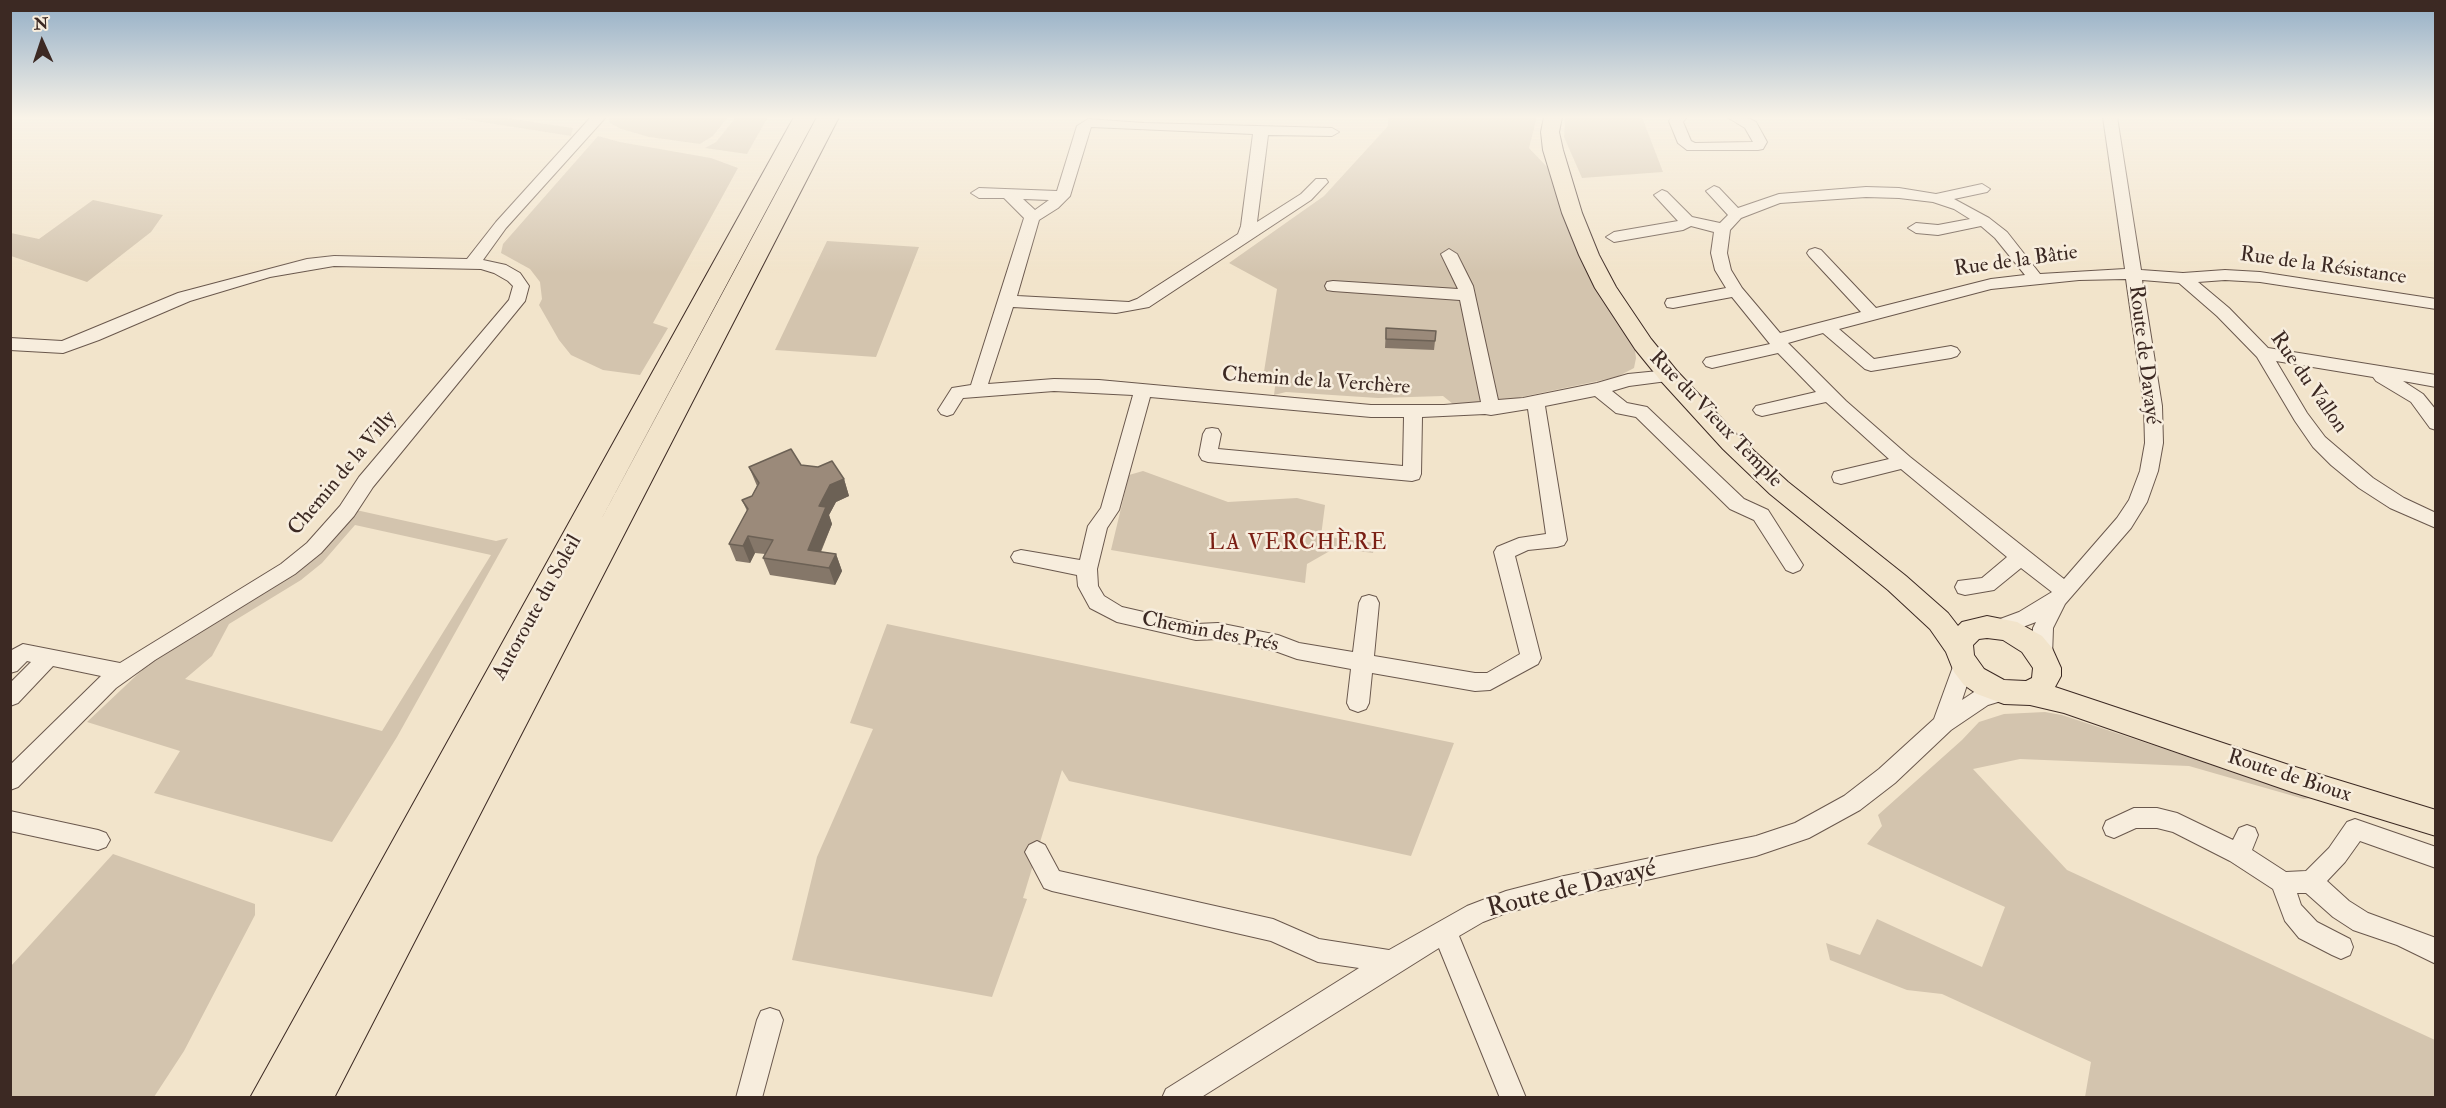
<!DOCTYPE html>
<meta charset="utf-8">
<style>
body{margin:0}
#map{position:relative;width:2446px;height:1108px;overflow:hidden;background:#f2e4cb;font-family:"IM FELL Double Pica",serif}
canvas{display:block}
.frame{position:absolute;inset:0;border:12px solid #3c2923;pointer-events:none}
.north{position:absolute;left:12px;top:12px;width:60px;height:60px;-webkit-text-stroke:4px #f7eddd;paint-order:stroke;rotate:357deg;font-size:16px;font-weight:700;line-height:24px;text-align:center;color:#3c2923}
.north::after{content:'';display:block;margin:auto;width:21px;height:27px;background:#3c2923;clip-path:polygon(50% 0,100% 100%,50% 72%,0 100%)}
</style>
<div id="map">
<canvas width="2446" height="1108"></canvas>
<div class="frame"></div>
<div class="north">N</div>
</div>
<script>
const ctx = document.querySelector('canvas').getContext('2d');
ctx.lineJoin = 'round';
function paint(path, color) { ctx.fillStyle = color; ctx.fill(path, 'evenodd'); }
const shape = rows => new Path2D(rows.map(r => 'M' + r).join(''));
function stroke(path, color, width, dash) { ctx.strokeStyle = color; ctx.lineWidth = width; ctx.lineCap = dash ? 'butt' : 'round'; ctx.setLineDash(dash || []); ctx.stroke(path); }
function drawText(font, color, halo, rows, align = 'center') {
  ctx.font = font + ' "IM FELL Double Pica",serif'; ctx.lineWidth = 5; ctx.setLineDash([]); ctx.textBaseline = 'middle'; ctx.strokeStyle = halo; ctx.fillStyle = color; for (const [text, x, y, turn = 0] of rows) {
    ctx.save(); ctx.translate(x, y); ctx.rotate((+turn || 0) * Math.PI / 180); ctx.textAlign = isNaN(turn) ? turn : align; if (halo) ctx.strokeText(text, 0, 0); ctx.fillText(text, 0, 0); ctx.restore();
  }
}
paint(shape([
 [450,117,500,117,573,128,571,136],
 [608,117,728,117,713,136,700,144,649,137,621,129,610,123],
 [736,117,768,117,747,154,705,148,716,142],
 [1388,117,1537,117,1529,148,1549,169,1634,344,1636,358,1634,368,1617,377,1512,399,1478,402,1453,404,1443,396,1378,398,1286,392,1274,395,1276,379,1263,378,1277,289,1229,263,1324,196,1388,126],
 [1565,117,1642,117,1663,172,1582,178,1564,137],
 [598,136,620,142,711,158,738,168,653,323,668,328,640,375,603,370,571,355,559,340,539,305,542,299,540,282,530,269,501,253,503,244],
 [93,200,163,215,151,232,87,282,11,256,11,233,39,239],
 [827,241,919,247,876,357,775,350],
 [1143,471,1228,502,1297,498,1325,505,1321,536,1375,543,1373,553,1335,548,1307,564,1305,583,1111,550,1129,475],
 [356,510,496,541,508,538,397,737,332,842,154,793,180,751,87,722,158,655],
 [355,525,491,555,382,731,185,679,212,656,229,624,301,580,322,563],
 [887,624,981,644,1454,743,1411,856,1069,781,1062,770,1023,898,1027,899,992,997,792,960,817,857,873,729,850,723],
 [2045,712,2062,715,2312,798,2304,799,2189,766,2020,759,1973,769,2067,870,2435,1040,2435,1097,2085,1097,2091,1062,1942,994,1907,990,1830,960,1826,943,1860,955,1877,919,1982,967,2005,907,1867,844,1882,826,1878,815,1962,740,1979,722,2004,714],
 [113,854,255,904,255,915,184,1051,154,1097,11,1097,11,966]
]), '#d3c4ae');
const minor = shape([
 [591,117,606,117,506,228,483,260,506,265,520,273,529,286,525,301,373,487,354,516,321,553,295,574,155,660,116,688,18,787,10,790,10,765,101,676,53,666,18,703,10,706,10,683,31,662,27,661,17,671,10,673,10,651,23,644,120,663,281,564,307,543,340,506,359,477,509,300,513,286,508,281,494,273,481,269,334,266,270,277,190,301,99,340,63,353,10,350,10,338,62,341,178,293,307,259,334,256,467,259,496,222,591,117],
 [1672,117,1687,117,1683,122,1691,141,1695,143,1753,142,1745,128,1727,117,1746,117,1756,122,1767,142,1763,149,1758,150,1687,150,1678,143,1669,121,1672,117],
 [2103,117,2117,117,2141,270,2183,273,2225,270,2260,272,2436,299,2436,309,2260,282,2225,280,2198,282,2229,308,2268,348,2436,375,2436,387,2403,381,2423,394,2436,410,2436,430,2430,428,2411,402,2376,381,2373,377,2276,361,2307,413,2325,437,2373,478,2404,498,2436,513,2436,528,2390,508,2359,488,2331,465,2313,447,2295,421,2257,357,2217,316,2179,283,2142,280,2162,406,2163,443,2158,471,2147,502,2131,528,2065,604,2053,628,2052,656,2049,662,2042,664,2035,662,2032,656,2033,628,2036,622,1999,636,1992,634,1989,628,1992,622,2019,612,2052,592,2021,568,1994,590,1965,595,1958,593,1955,587,1958,581,1982,578,2007,557,1901,469,1841,484,1834,482,1832,477,1834,472,1889,459,1826,402,1762,416,1756,414,1753,410,1756,406,1816,392,1778,353,1712,368,1706,366,1703,362,1706,358,1770,344,1732,297,1673,308,1667,307,1665,303,1667,299,1673,298,1726,288,1715,270,1711,253,1714,232,1691,226,1683,230,1614,242,1606,237,1614,232,1678,221,1654,195,1662,190,1667,192,1692,217,1720,223,1728,215,1706,191,1714,186,1719,188,1738,208,1779,194,1866,187,1899,188,1936,194,1982,184,1990,189,1987,192,1954,199,1989,218,2007,232,2040,274,2125,269,2103,117],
 [1866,197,1899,198,1933,202,1954,209,1970,219,1938,225,1916,223,1908,228,1916,233,1938,235,1981,226,1995,238,2025,275,1991,279,1876,308,1821,250,1815,248,1809,250,1807,253,1809,256,1861,312,1780,333,1742,288,1731,270,1727,253,1730,230,1741,218,1780,203,1866,197],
 [2126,279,2144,406,2145,443,2140,471,2129,500,2117,518,2064,579,1910,457,1846,401,1788,343,1823,333,1865,369,1871,371,1951,358,1957,356,1960,352,1957,348,1951,346,1874,359,1839,329,1991,289,2079,280,2126,279],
 [1088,119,1144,123,1332,128,1339,132,1332,136,1268,135,1257,222,1301,194,1316,179,1326,179,1328,182,1311,200,1149,307,1116,313,1013,307,988,384,1054,379,1099,380,1371,405,1444,405,1481,402,1460,300,1333,291,1327,290,1325,286,1327,282,1333,281,1458,289,1441,254,1449,249,1457,254,1473,286,1498,400,1523,398,1597,383,1628,374,1669,370,1675,372,1678,376,1675,380,1629,386,1612,391,1627,403,1647,407,1744,499,1768,510,1803,565,1800,570,1793,573,1786,570,1754,520,1730,509,1636,417,1616,413,1595,396,1545,406,1567,540,1564,545,1557,547,1528,550,1515,556,1541,658,1538,664,1490,690,1475,691,1372,673,1369,703,1366,709,1358,712,1350,709,1347,703,1351,669,1297,659,1275,651,1218,639,1196,640,1117,622,1090,608,1078,586,1077,575,1014,562,1011,557,1014,552,1021,550,1080,560,1088,526,1101,508,1133,395,1054,391,963,398,953,414,947,416,941,414,938,410,952,388,971,385,1024,218,1004,198,979,198,971,193,979,188,1057,191,1077,126,1088,119],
 [1091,127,1253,134,1241,226,1238,234,1137,299,1129,302,1017,296,1039,220,1058,208,1070,196,1091,127],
 [1023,199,1049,200,1035,210,1023,199],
 [1150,397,1371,417,1404,417,1403,466,1218,449,1221,434,1218,429,1212,428,1206,429,1203,434,1199,455,1202,460,1208,462,1412,481,1419,479,1421,474,1422,417,1485,414,1491,415,1528,409,1546,534,1519,538,1497,547,1494,552,1520,654,1487,673,1475,673,1374,656,1379,603,1376,597,1369,595,1362,597,1359,603,1353,652,1299,643,1278,635,1218,623,1196,624,1122,607,1104,596,1098,586,1097,569,1107,528,1119,510,1150,397],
 [1964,655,1971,658,1974,664,1962,700,1974,692,2004,683,2011,686,2015,692,2011,698,1988,705,1951,730,1895,783,1860,810,1809,838,1756,856,1564,898,1506,913,1483,922,1459,936,1526,1098,1500,1098,1439,948,1200,1098,1162,1098,1166,1089,1359,968,1318,962,1271,941,1052,891,1044,888,1025,852,1029,845,1037,841,1045,845,1059,871,1273,919,1319,939,1389,950,1467,906,1506,891,1564,876,1756,836,1795,823,1844,796,1879,769,1934,719,1954,664,1957,658,1964,655],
 [2134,808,2157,808,2177,813,2233,840,2239,828,2247,825,2255,828,2258,835,2252,850,2286,872,2306,871,2329,848,2347,822,2355,819,2436,847,2436,868,2360,841,2345,862,2327,881,2349,901,2368,913,2436,938,2436,964,2397,945,2353,930,2333,917,2306,893,2297,893,2301,905,2317,922,2350,939,2353,947,2350,955,2341,959,2332,955,2299,938,2285,921,2273,889,2230,861,2173,832,2157,828,2136,828,2114,838,2106,835,2103,828,2106,821,2134,808],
 [10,811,98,830,106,833,110,840,106,847,98,850,10,831,10,811],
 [770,1008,779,1011,783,1020,762,1098,736,1098,757,1020,761,1011,770,1008]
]);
const major = shape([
 [1544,117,1562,117,1559,132,1563,150,1582,213,1599,255,1616,287,1651,339,1677,371,1739,437,1788,482,1906,576,1948,613,1958,626,1962,622,1987,616,2017,622,2042,636,2052,648,2061,668,2061,676,2055,687,2292,766,2436,810,2436,836,2292,792,2064,713,2030,705,2004,704,1977,694,1964,685,1954,672,1946,652,1930,629,1888,590,1770,494,1723,449,1661,381,1635,349,1595,288,1579,255,1562,213,1543,150,1541,132,1544,117],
 [1987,638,2003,640,2022,652,2033,668,2032,678,2026,681,2004,680,1984,669,1974,655,1973,645,1979,639,1987,638]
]);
const highway = shape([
 [794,117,816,117,596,529,817,117,839,117,334,1098,250,1098,794,117]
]);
stroke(minor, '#6a584d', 2);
stroke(major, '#3c2923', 2);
stroke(highway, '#3c2923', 2);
paint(minor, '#f7eddd');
paint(major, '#f2e4cb');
paint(highway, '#f2e4cb');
paint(shape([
 [1386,328,1435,341,1434,350,1385,348],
 [801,465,844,479,849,496,836,502,829,515,832,524,821,552,836,554,842,571,835,585,770,575,763,558,765,554,755,553,750,563,736,561,729,544,747,511,742,500,752,496,757,486,749,467]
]), '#857769');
paint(shape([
 [844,479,849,496,836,502,829,515,832,524,814,567,808,550,819,506,830,485],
 [748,536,755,553,750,563,743,546],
 [836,554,842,571,835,585,829,568]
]), '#6c6155');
const building = shape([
 [1386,328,1436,331,1435,341,1386,339,1386,328],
 [791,449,801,465,818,467,832,461,844,479,830,485,819,506,826,507,808,550,836,554,829,568,763,558,773,540,748,536,743,546,729,544,748,509,742,500,752,496,759,483,749,467,791,449]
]);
paint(building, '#9b8a7a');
stroke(building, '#6c6155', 1.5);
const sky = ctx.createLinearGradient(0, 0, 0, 273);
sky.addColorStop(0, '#93aec6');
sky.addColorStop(0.43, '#f9f3e8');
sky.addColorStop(1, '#f9f3e800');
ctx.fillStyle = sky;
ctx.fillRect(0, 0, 2446, 273);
drawText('21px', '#3c2923', '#f7eddd', [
 ["Rue de la Bâtie",2016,262,-8],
 ["Rue de la Résistance",2323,267,8],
 ["Route de Davayé",2143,355,83],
 ["Chemin de la Verchère",1316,382,4],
 ["Rue du Vallon",2308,383,55],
 ["Rue du Vieux Temple",1715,420,46],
 ["Chemin de la Villy",343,474,-50],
 ["Autoroute du Soleil",538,608,-61],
 ["Chemin des Prés",1210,633,11],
 ["Route de Bioux",2289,777,18]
]);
ctx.letterSpacing = '1.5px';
drawText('22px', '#7a1f14', '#f7eddd', [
 ["LA VERCHÈRE",1298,544]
]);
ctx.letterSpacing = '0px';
drawText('26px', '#3c2923', '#f7eddd', [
 ["Route de Davayé",1572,890,-14]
]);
</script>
